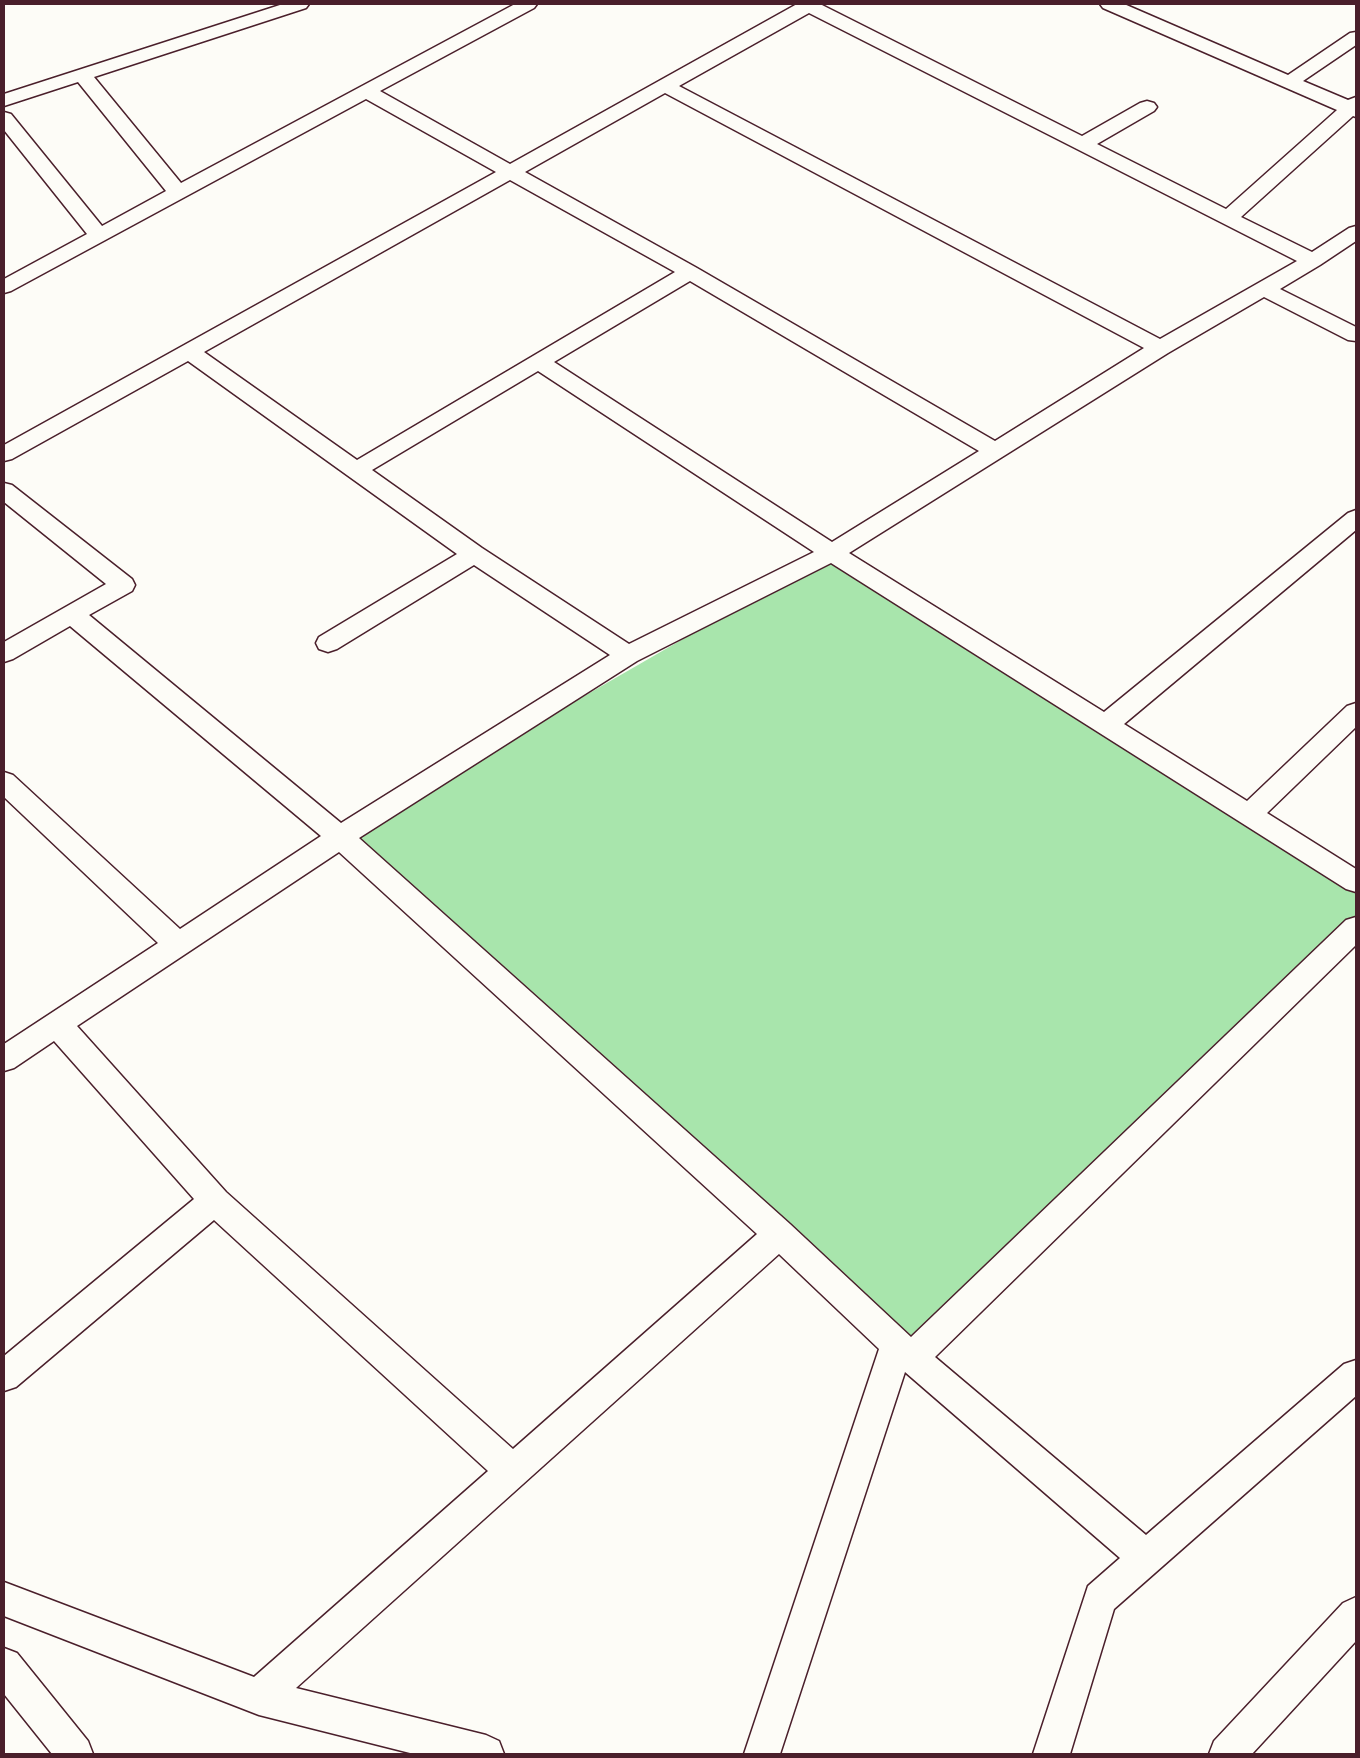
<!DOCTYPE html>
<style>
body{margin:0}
#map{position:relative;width:1360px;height:1758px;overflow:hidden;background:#fdfcf7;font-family:"Indie Flower",sans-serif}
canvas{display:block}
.frame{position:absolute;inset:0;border:5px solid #4a1f2b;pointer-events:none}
</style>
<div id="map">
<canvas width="1360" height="1758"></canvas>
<div class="frame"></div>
</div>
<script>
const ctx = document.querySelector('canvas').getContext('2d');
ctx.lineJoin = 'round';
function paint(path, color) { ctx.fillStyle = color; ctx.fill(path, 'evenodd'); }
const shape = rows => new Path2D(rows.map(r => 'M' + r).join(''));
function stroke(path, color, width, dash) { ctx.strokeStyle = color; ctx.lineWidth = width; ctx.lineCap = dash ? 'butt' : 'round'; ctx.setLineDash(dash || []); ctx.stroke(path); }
paint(shape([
 [832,553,1356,883,1356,928,912,1358,340,837]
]), '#a8e5ac');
const minor = shape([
 [283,4,309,4,306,8,94,77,181,183,515,4,537,4,534,8,380,91,510,164,797,4,820,4,1082,136,1140,103,1147,101,1154,103,1157,107,1154,111,1097,144,1226,209,1337,110,1103,8,1100,4,1124,4,1288,75,1350,33,1356,32,1356,45,1303,81,1348,100,1356,97,1356,117,1353,116,1241,217,1312,252,1349,228,1356,226,1356,241,1320,265,1280,289,1356,327,1356,341,1348,340,1264,297,1168,353,849,553,1104,712,1348,513,1356,510,1356,530,1124,724,1247,801,1347,706,1356,703,1356,727,1267,813,1356,869,1356,892,1346,889,831,563,637,661,359,838,790,1224,911,1337,1346,920,1356,917,1356,945,935,1357,1146,1535,1344,1364,1356,1360,1356,1396,1114,1609,1070,1754,1033,1754,1088,1586,1120,1558,905,1372,780,1754,744,1754,879,1349,779,1254,296,1688,486,1735,499,1741,504,1754,414,1754,259,1715,4,1616,4,1582,254,1677,488,1471,214,1220,16,1387,4,1391,4,1356,194,1199,54,1041,14,1068,4,1071,4,1044,158,943,4,797,4,772,13,775,180,929,321,836,70,626,13,659,4,662,4,642,106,584,4,502,4,483,12,485,132,579,135,585,132,591,89,615,341,823,610,655,474,565,337,649,328,652,319,649,316,643,319,637,457,554,188,361,12,459,4,461,4,445,496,172,366,99,11,291,4,293,4,279,87,234,4,130,4,112,11,114,102,226,166,191,78,82,4,106,4,94,283,4],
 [809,13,1075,148,1297,261,1160,339,679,86,809,13],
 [665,93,1144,348,995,441,697,268,525,172,665,93],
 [510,180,675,272,357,460,204,352,510,180],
 [690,281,979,451,832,542,554,362,690,281],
 [538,371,814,552,629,644,482,548,372,470,538,371],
 [339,852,757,1234,513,1449,226,1192,77,1026,339,852],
 [1356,1597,1356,1641,1252,1754,1209,1754,1214,1741,1343,1603,1356,1597],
 [4,1648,17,1653,88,1741,93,1754,52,1754,4,1694,4,1648]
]);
stroke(minor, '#4a1f2b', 3);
paint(minor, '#fdfcf7');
</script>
